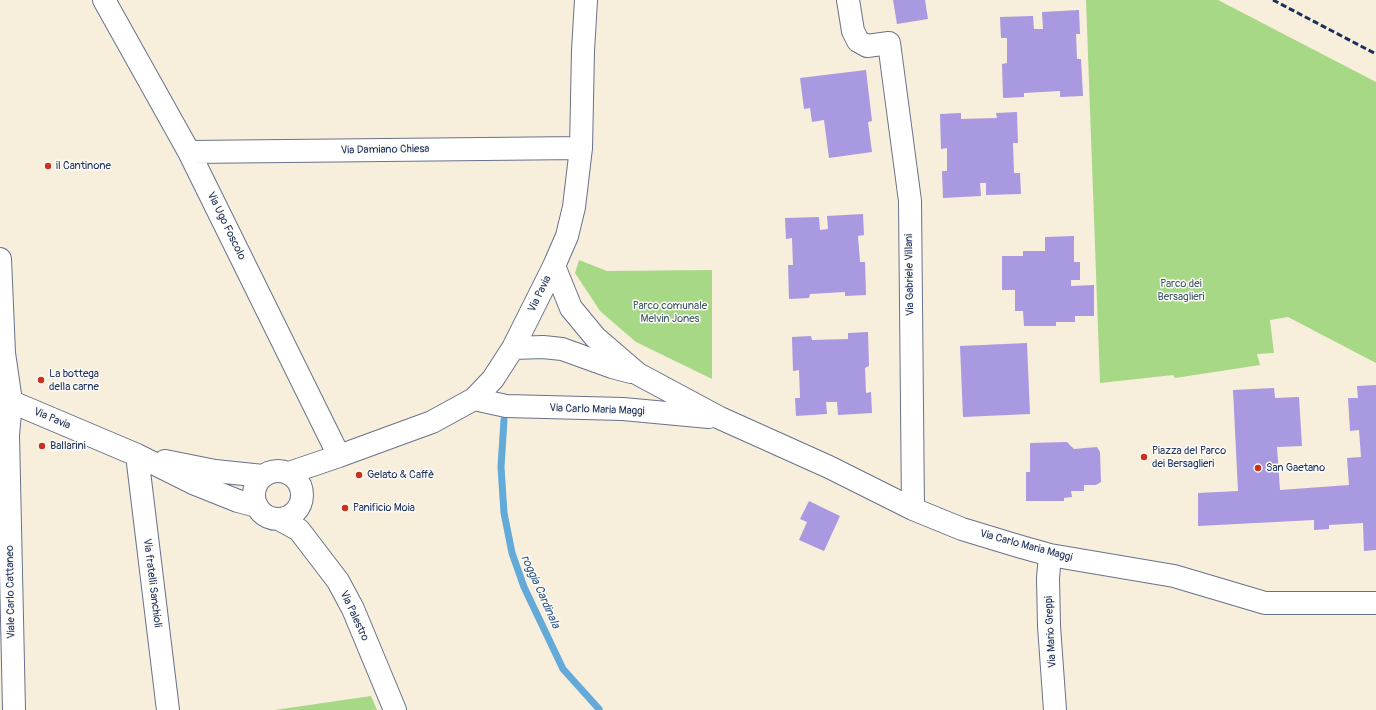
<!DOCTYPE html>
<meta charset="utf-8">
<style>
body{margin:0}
canvas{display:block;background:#f7eedc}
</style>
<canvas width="1376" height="710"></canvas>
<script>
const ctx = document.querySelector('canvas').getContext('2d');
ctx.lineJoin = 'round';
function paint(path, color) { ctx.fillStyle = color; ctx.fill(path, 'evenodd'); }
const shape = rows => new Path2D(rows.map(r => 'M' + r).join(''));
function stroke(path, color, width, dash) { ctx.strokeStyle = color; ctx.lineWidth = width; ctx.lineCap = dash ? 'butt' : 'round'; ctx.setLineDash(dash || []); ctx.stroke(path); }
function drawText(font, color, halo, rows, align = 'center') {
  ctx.font = font + ' Pangolin,sans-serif'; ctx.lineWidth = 3; ctx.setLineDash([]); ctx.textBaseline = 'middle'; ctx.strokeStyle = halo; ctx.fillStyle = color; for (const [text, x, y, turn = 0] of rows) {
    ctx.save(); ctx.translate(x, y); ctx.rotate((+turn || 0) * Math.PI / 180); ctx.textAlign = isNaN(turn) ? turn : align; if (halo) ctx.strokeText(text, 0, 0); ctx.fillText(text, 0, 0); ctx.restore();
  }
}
paint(shape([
 [1086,0,1218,0,1376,82,1376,363,1288,317,1270,320,1274,353,1257,354,1260,365,1175,378,1173,375,1100,383],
 [579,260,607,271,712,270,712,379,636,342,600,311,575,273],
 [371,696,377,710,275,710]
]), '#a7d886');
stroke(shape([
 [504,420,501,467,504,513,512,553,524,587,563,669,599,709]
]), '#63aad9', 7);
paint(shape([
 [893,0,925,0,928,19,897,24],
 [1079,10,1080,34,1076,34,1077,59,1081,59,1083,96,1060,97,1060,91,1024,93,1024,97,1003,98,1002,64,1007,63,1007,38,1001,38,1000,17,1033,16,1034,29,1043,29,1042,12],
 [866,70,872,121,868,122,872,152,829,158,824,120,812,122,810,108,804,109,800,78],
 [1017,112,1018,143,1013,143,1014,173,1020,173,1021,194,986,195,986,183,980,183,981,196,943,198,942,171,947,171,947,148,941,149,940,114,961,113,961,119,997,118,996,113],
 [863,214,864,235,858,236,860,262,865,262,866,295,845,296,845,292,810,294,809,298,789,299,788,265,793,265,792,238,786,239,785,218,819,217,820,230,828,229,827,216],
 [1074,236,1074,262,1080,262,1080,280,1071,280,1071,286,1094,285,1094,316,1075,316,1075,322,1056,322,1056,326,1024,326,1023,311,1015,311,1015,290,1002,290,1002,256,1023,256,1023,251,1045,251,1045,237],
 [868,332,869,366,865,368,866,393,871,392,872,413,838,415,837,402,826,402,827,414,796,416,795,398,800,398,799,370,793,371,792,337,811,336,812,340,848,339,848,333],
 [1027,343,1030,414,963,417,960,346],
 [1376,385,1376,550,1364,551,1363,523,1329,525,1329,529,1314,530,1314,520,1198,526,1198,493,1238,491,1233,390,1274,388,1275,398,1299,397,1302,446,1277,447,1280,490,1349,485,1347,458,1361,457,1359,430,1350,431,1348,398,1358,398,1357,386],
 [1067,442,1074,449,1097,447,1100,452,1101,482,1096,485,1084,485,1084,491,1071,491,1072,497,1064,498,1064,501,1026,501,1026,472,1030,472,1030,443],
 [809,501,840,516,824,551,799,540,807,522,800,519]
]), '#a899e0');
const minor = shape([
 [104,0,189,152,339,456],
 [848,0,853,31,858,41,867,46,889,43,910,201,913,509],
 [189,152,581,148],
 [0,259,4,353,11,401,8,435,14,710],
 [554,266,571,308,595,337,638,374,720,418,829,467,913,509,962,529,1018,546,1050,555,1174,576,1265,603,1376,603],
 [513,348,543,347,562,349,612,367,631,372],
 [0,397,137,455,193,483,238,501,257,506],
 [474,399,506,406,623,409,709,417],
 [137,455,168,710],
 [165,461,215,471,263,476],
 '254 495a24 24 0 1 1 48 0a24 24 0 1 1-48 0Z',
 [289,473,339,456,432,422,474,399,493,379,513,348,554,266,567,236,574,207,581,148,583,51,586,0],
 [279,519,299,530,338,581,353,609,395,710],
 [1050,555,1048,578,1049,626,1055,710]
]);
stroke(minor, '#68728a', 24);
stroke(minor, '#fff', 22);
stroke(shape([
 [1273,0,1376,54]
]), '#1b2f5e', 3, [6, 3]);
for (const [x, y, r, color] of [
 [48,166,4,"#c8321e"],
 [41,380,4,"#c8321e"],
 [42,446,4,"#c8321e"],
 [1144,457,4,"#c8321e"],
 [1258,468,4,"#c8321e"],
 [359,475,4,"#c8321e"],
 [345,508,4,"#c8321e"]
]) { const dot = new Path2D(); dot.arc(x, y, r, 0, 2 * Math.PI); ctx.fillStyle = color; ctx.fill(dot); stroke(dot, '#fdfcf7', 1.5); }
drawText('11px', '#1b2f5e', '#fdfcf7', [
 ["Via Damiano Chiesa",385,150,-1],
 ["Via Ugo Foscolo",226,226,64],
 ["Via Gabriele Villani",910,275,-91],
 ["Via Pavia",540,294,-64],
 ["Via Carlo Maria Maggi",597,410,2],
 ["Via Pavia",52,419,23],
 ["Via Carlo Maria Maggi",1026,546,15],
 ["Via fratelli Sanchioli",152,583,83],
 ["Viale Carlo Cattaneo",11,592,-91],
 ["Via Palestro",354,616,65],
 ["Via Mario Greppi",1051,632,-93]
]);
drawText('11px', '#1b2f5e', '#fdfcf7', [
 ["il Cantinone",56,166],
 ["La bottega",49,374],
 ["della carne",49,387],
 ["Ballarini",50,446],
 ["Piazza del Parco",1152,451],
 ["dei Bersaglieri",1152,464],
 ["San Gaetano",1266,468],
 ["Gelato & Caffè",367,475],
 ["Panificio Moia",353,508]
], 'left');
drawText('11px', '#3e5968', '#fdfcf7', [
 ["Parco dei",1181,284],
 ["Bersaglieri",1181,297],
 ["Parco comunale",670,306],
 ["Melvin Jones",670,319]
]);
drawText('italic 12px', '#345a89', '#fdfcf7', [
 ["roggia Cardinala",540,592,66]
]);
</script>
